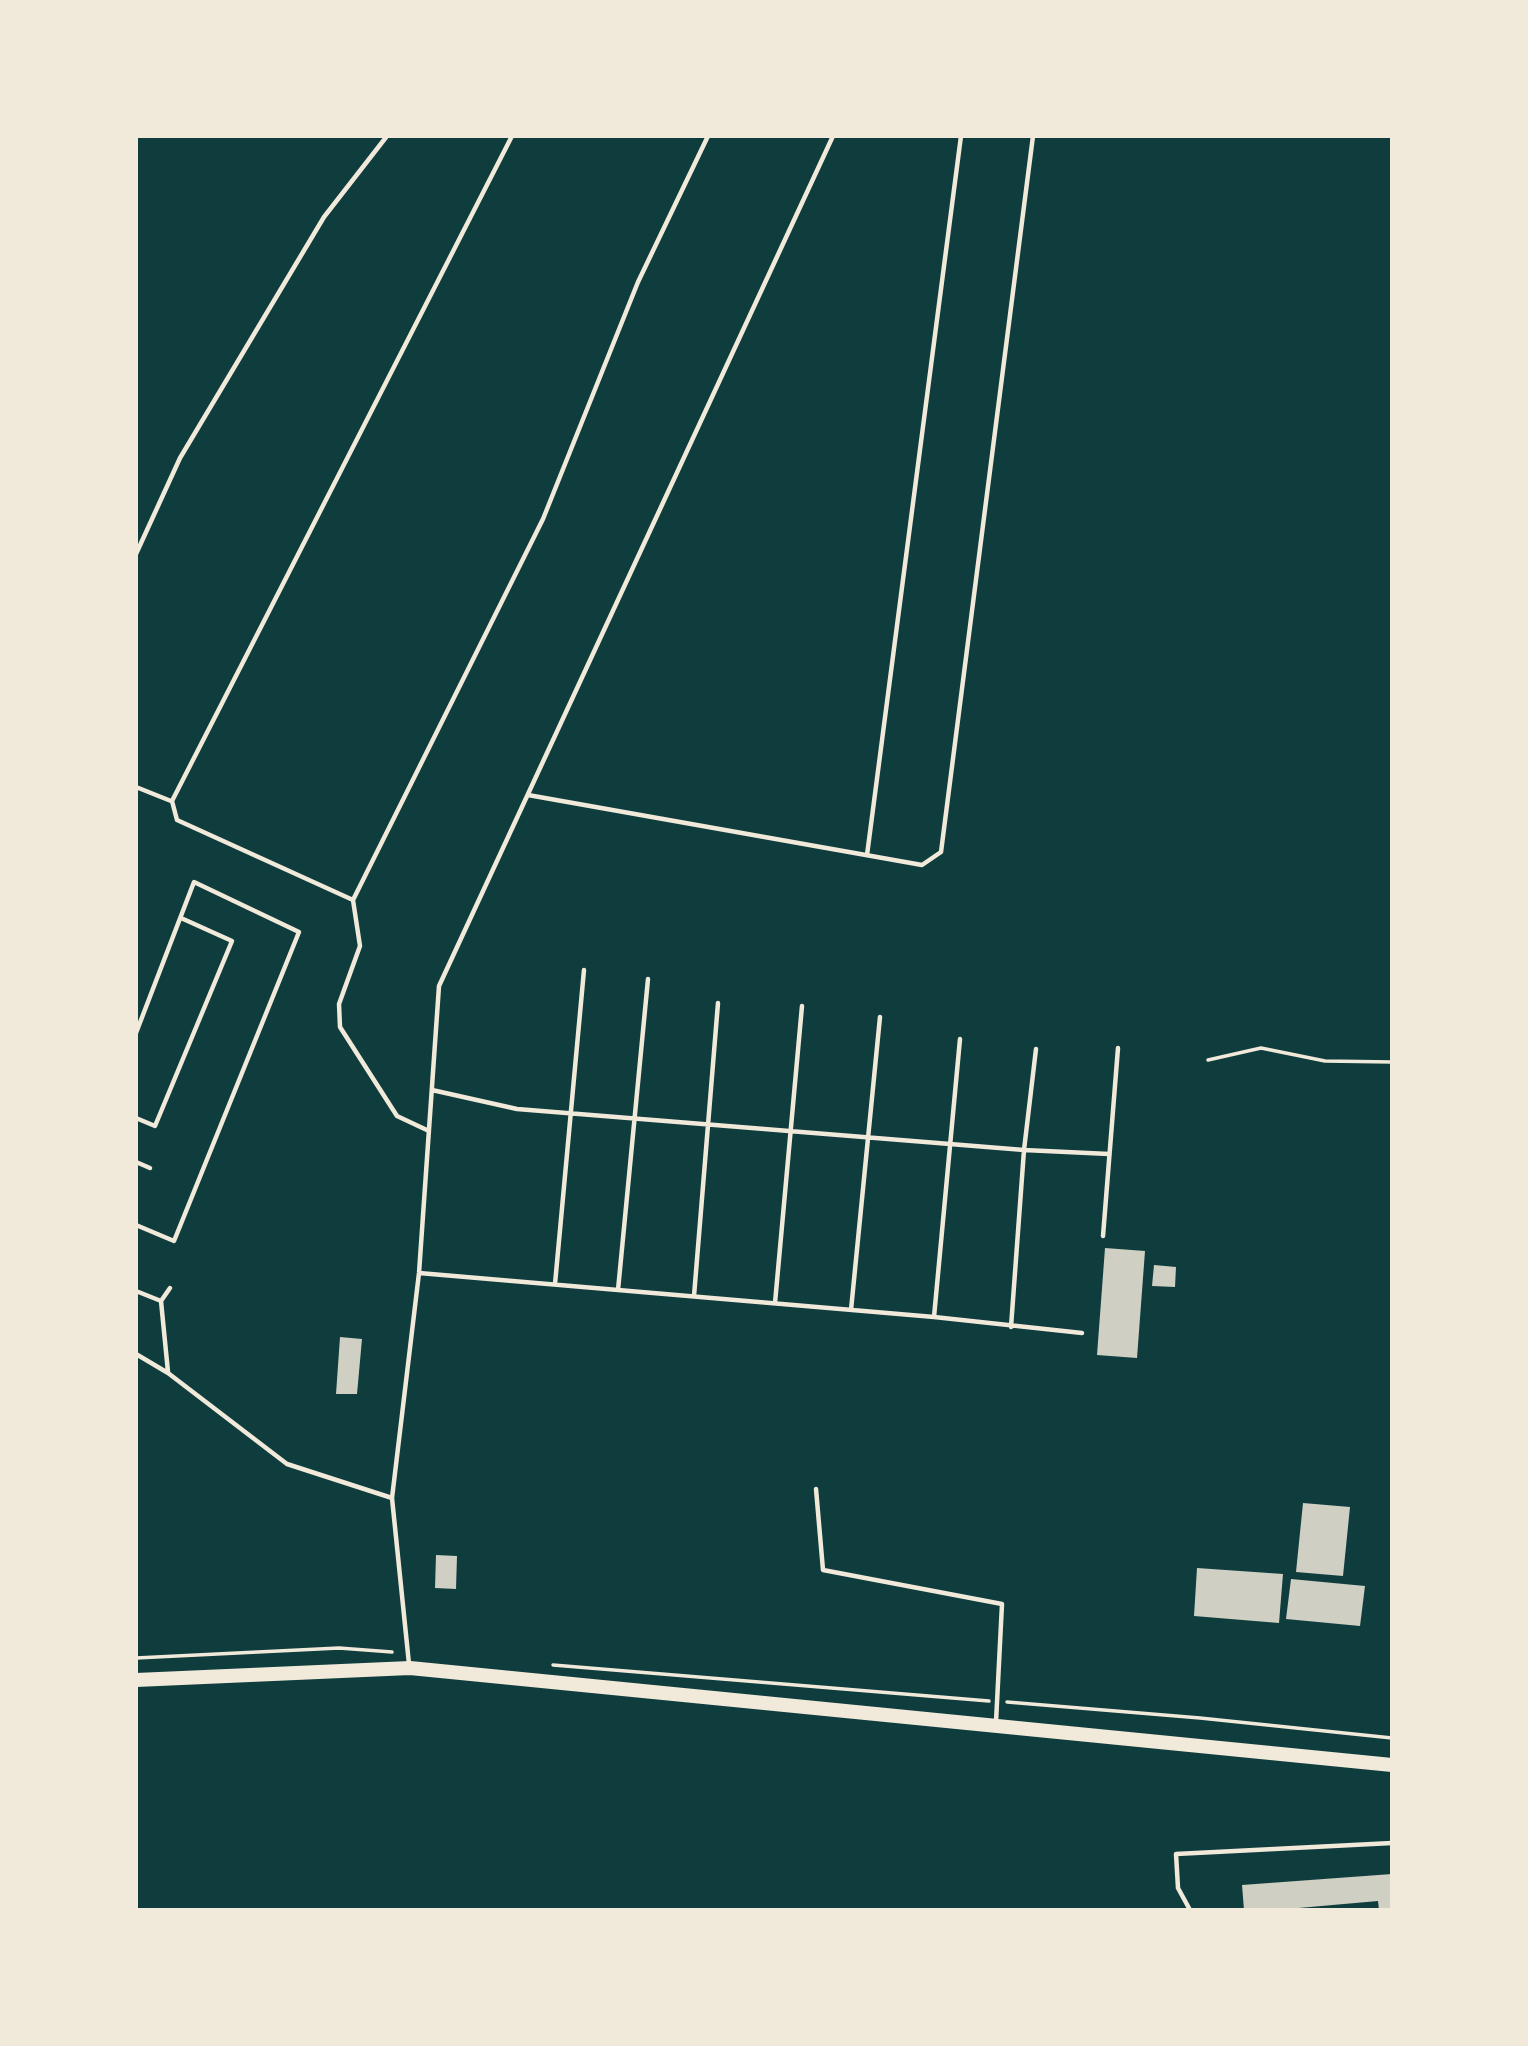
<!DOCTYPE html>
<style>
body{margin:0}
#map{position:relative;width:1528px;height:2046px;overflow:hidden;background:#0f3d3e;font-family:"DM Sans",sans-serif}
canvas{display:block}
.frame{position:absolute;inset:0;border:138px solid #f1e9da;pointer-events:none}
</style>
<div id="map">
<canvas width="1528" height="2046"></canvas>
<div class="frame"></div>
</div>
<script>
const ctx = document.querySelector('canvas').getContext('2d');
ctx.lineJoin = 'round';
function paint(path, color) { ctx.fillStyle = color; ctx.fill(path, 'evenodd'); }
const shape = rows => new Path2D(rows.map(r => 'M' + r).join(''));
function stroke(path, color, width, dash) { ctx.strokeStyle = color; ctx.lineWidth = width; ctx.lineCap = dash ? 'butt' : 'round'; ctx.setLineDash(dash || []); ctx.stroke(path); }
paint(shape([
 [1105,1248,1145,1251,1137,1358,1097,1355],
 [1154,1265,1176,1267,1175,1287,1152,1286],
 [340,1337,362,1339,357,1394,336,1394],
 [1303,1503,1350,1507,1343,1576,1296,1572],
 [436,1555,457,1556,456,1589,435,1588],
 [1197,1568,1283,1574,1279,1623,1194,1616],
 [1291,1579,1365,1586,1360,1626,1286,1619],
 [1392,1874,1392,1910,1379,1910,1378,1901,1276,1910,1244,1910,1242,1885]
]), '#cfcfc3');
stroke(shape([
 [1208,1060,1261,1048,1325,1061,1392,1062],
 [136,1658,339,1648,392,1652],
 [553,1665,989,1701],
 [1007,1702,1200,1718,1392,1738]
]), '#f1e9da', 3.5);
stroke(shape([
 [136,554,180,458,324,217,387,136],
 [136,787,171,801],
 [528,795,922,865,941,852,1033,136],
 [867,855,961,136],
 [353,900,177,820,172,801,512,136],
 [136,1033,194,882,299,932,174,1241,136,1225],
 [432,1090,517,1109,1024,1150,1109,1154],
 [136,1118,155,1126,232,941,181,918],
 [429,1131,397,1116,340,1027,339,1004,360,946,353,900,543,519,638,282,708,136],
 [136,1162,150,1168],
 [1103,1236,1118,1048],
 [419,1273,934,1317,1082,1333],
 [555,1284,584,970],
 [618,1290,648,979],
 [136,1291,161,1301],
 [694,1296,718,1003],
 [775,1303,802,1006],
 [851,1310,880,1017],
 [934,1317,960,1039],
 [1011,1327,1024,1150,1036,1049],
 [136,1354,168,1373,287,1464,392,1498],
 [168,1372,161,1301,170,1288],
 [816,1489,823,1570,1002,1604,996,1722],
 [409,1664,392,1498,419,1273,439,986,833,136],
 [1190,1910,1178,1888,1176,1854,1392,1843]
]), '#f1e9da', 4.5);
stroke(shape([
 [136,1680,410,1668,1392,1765]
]), '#f1e9da', 14);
</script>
